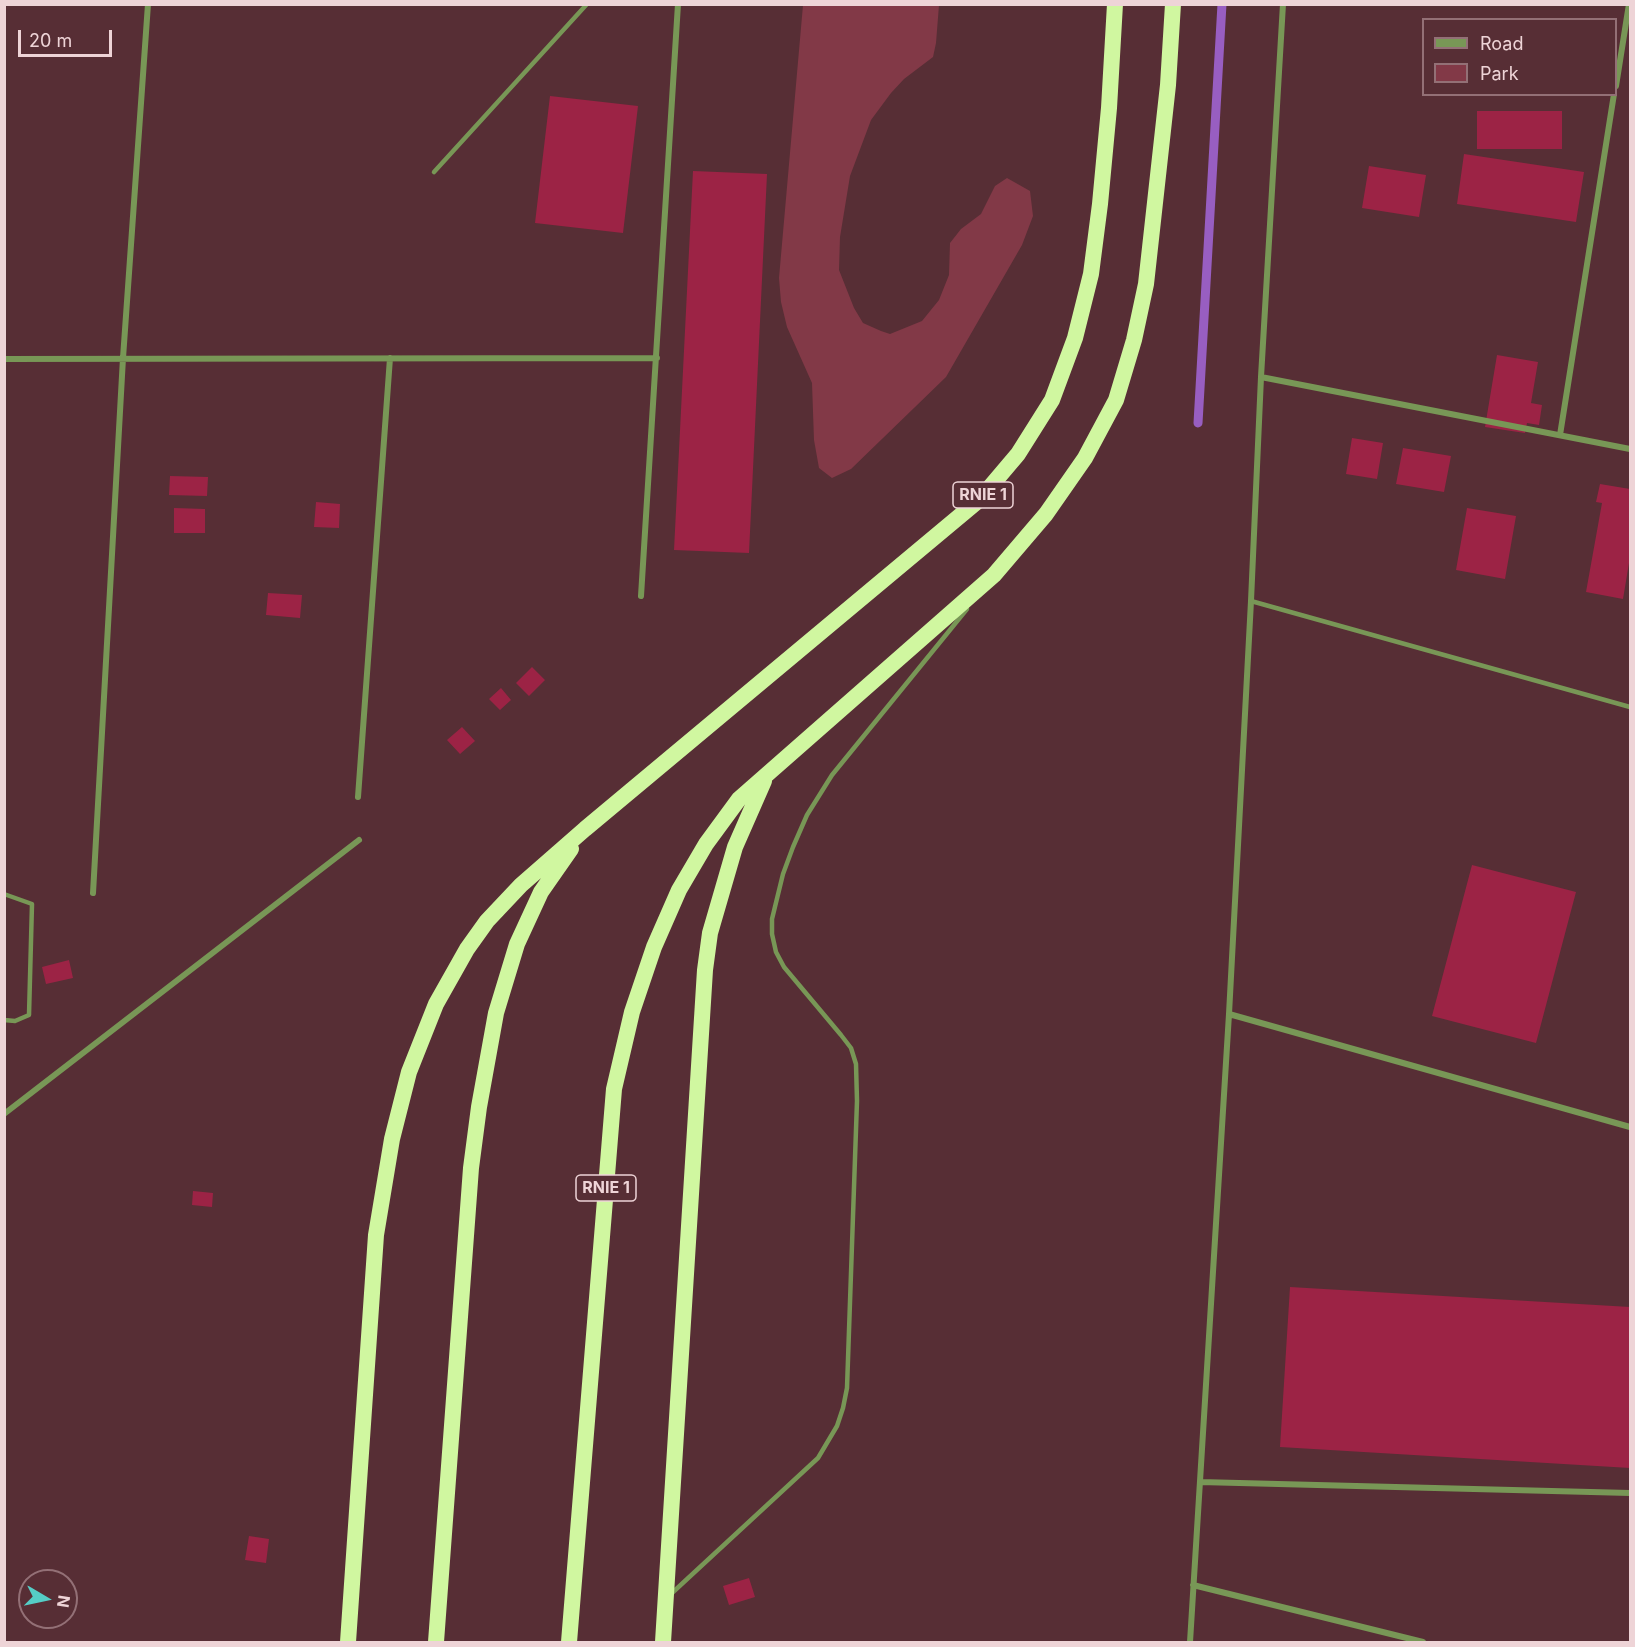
<!DOCTYPE html>
<style>
body{margin:0}
#map{position:relative;width:1635px;height:1647px;overflow:hidden;background:#572e35;font-family:Inter,sans-serif}
canvas{display:block}
.frame{position:absolute;inset:0;border:6px solid #eed4d7;pointer-events:none}
.legend{position:absolute;left:1422px;top:18px;width:195px;height:78px;box-sizing:border-box;background:#572e35;border:2px solid #937076;margin:0;padding:8px 10px;list-style:none;font-size:18px;color:#eed4d7}
.legend li{display:flex;align-items:center;gap:12px;height:30px}
.legend b{width:30px;border:2px solid #937076}
.north{position:absolute;left:18px;top:1569px;width:60px;height:60px;box-sizing:border-box;background:#572e35;border:2px solid #937076;border-radius:50%;rotate:99deg;font-size:16px;font-weight:700;line-height:24px;text-align:center;color:#eed4d7}
.north::after{content:'';display:block;margin:auto;width:21px;height:27px;background:#55cdc6;clip-path:polygon(50% 0,100% 100%,50% 72%,0 100%)}
.scale{position:absolute;left:18px;top:30px;width:94px;height:27px;box-sizing:border-box;border:3px solid #eed4d7;border-top:0;padding-left:8px;font-size:18px;line-height:21px;white-space:nowrap;color:#eed4d7;-webkit-text-stroke:4px #572e35;paint-order:stroke}
</style>
<div id="map">
<canvas width="1635" height="1647"></canvas>
<div class="frame"></div>
<ul class="legend">
<li><b style="height:8px;background:#789756"></b>Road</li>
<li><b style="height:16px;background:#823947"></b>Park</li>
</ul>
<div class="north">N</div>
<div class="scale">20 m</div>
</div>
<script>
const ctx = document.querySelector('canvas').getContext('2d');
ctx.lineJoin = 'round';
function paint(path, color) { ctx.fillStyle = color; ctx.fill(path, 'evenodd'); }
const shape = rows => new Path2D(rows.map(r => 'M' + r).join(''));
function stroke(path, color, width, dash) { ctx.strokeStyle = color; ctx.lineWidth = width; ctx.lineCap = dash ? 'butt' : 'round'; ctx.setLineDash(dash || []); ctx.stroke(path); }
function drawText(font, color, halo, rows, align = 'center') {
  ctx.font = font + ' Inter,sans-serif'; ctx.lineWidth = 4.5; ctx.setLineDash([]); ctx.textBaseline = 'middle'; ctx.strokeStyle = halo; ctx.fillStyle = color; for (const [text, x, y, turn = 0] of rows) {
    ctx.save(); ctx.translate(x, y); ctx.rotate((+turn || 0) * Math.PI / 180); ctx.textAlign = isNaN(turn) ? turn : align; if (halo) ctx.strokeText(text, 0, 0); ctx.fillText(text, 0, 0); ctx.restore();
  }
}
paint(shape([
 [803,5,939,5,936,43,933,57,904,79,891,93,871,120,850,176,840,237,839,270,854,308,863,323,881,331,890,334,922,321,939,300,949,275,950,243,961,229,981,214,995,186,1007,178,1030,191,1033,216,1022,245,946,377,851,469,832,478,819,468,814,440,812,383,787,327,781,302,779,278]
]), '#823947');
stroke(shape([
 [1198,423,1222,4]
]), '#985ec1', 9);
paint(shape([
 [550,96,638,106,623,233,535,223],
 [1477,111,1562,111,1562,149,1477,149],
 [1464,154,1584,172,1576,222,1457,204],
 [1369,166,1426,175,1419,217,1362,208],
 [693,171,767,174,749,553,674,550],
 [1497,355,1538,362,1531,403,1542,405,1539,425,1527,423,1525,433,1485,427],
 [1352,438,1383,443,1377,479,1346,474],
 [1403,448,1451,456,1444,492,1396,484],
 [170,476,208,477,207,496,169,495],
 [1600,484,1630,489,1630,557,1623,599,1586,592,1602,503,1596,502],
 [316,502,340,504,339,528,314,527],
 [174,508,205,509,205,533,174,533],
 [1467,508,1516,516,1505,579,1456,570],
 [268,593,302,595,300,618,266,615],
 [532,667,545,680,529,696,516,683],
 [501,688,511,700,500,710,489,699],
 [462,727,475,741,460,754,447,740],
 [1472,865,1576,892,1536,1043,1432,1016],
 [69,960,73,978,46,984,42,967],
 [193,1191,213,1193,212,1207,192,1205],
 [1290,1287,1630,1307,1630,1468,1280,1447],
 [249,1536,269,1539,266,1563,245,1560],
 [749,1578,755,1597,729,1605,723,1586]
]), '#9c2345');
stroke(shape([
 [434,172,587,4],
 [1251,601,1630,707],
 [4,894,32,904,29,1015,15,1021,4,1020],
 [672,1593,818,1458,837,1426,843,1408,847,1388,857,1101,856,1064,851,1048,841,1035,784,967,776,952,772,934,772,919,783,874,793,847,807,815,832,775,967,609]
]), '#789756', 4.5);
stroke(shape([
 [1616,86,1629,4],
 [4,359,657,358],
 [1261,377,1630,449],
 [1560,435,1614,94],
 [641,596,678,4],
 [358,797,390,358],
 [93,893,123,358,148,4],
 [1229,1014,1630,1127],
 [4,1114,359,840],
 [1200,1482,1630,1493],
 [1193,1585,1423,1642],
 [1190,1642,1229,1014,1251,601,1261,377,1283,4]
]), '#789756', 6);
stroke(shape([
 [348,1642,376,1235,392,1139,409,1072,436,1004,467,949,487,921,521,885,585,829,979,500,1018,454,1052,400,1075,338,1091,274,1100,204,1109,108,1115,4],
 [436,1642,471,1168,479,1107,496,1013,517,944,541,892,571,849],
 [569,1642,614,1089,632,1012,654,947,679,890,706,844,739,799,994,575,1046,514,1085,458,1116,400,1134,340,1146,284,1168,85,1173,4],
 [663,1642,705,970,710,933,735,847,764,781]
]), '#d0f7a0', 16);
for (const [x, y, w] of [
 [983,495,60],
 [606,1188,60]
]) { const box = new Path2D(); box.roundRect(x - w / 2, y - 13, w, 26, 4.5); ctx.fillStyle = '#572e35'; ctx.fill(box); stroke(box, '#eed4d7', 1.5); }
drawText('bold 16px', '#eed4d7', null, [
 ["RNIE 1",983,495],
 ["RNIE 1",606,1188]
]);
</script>
